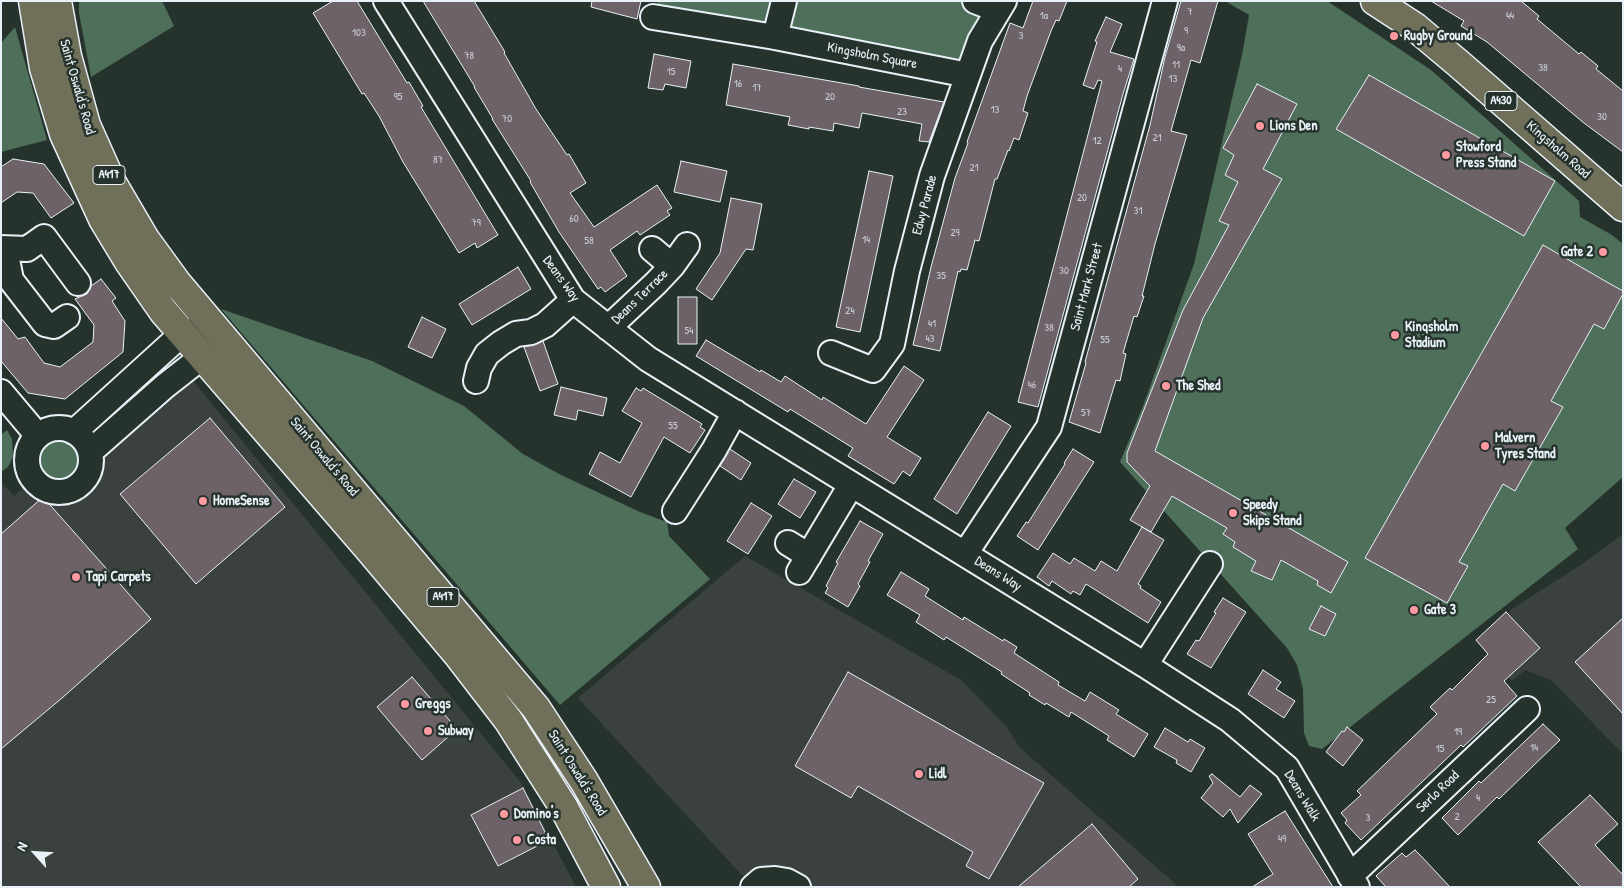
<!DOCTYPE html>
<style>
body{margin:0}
#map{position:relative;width:1624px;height:888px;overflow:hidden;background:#26332d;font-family:"Patrick Hand",sans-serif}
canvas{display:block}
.frame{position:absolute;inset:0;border:2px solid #e8f1f8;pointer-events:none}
.north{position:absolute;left:10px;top:828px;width:50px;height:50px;-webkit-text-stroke:4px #26332d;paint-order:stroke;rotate:296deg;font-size:14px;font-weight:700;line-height:20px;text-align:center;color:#e8f1f8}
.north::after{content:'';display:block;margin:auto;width:18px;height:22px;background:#e8f1f8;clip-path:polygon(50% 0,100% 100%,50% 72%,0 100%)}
</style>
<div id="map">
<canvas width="1624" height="888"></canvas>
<div class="frame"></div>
<div class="north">N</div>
</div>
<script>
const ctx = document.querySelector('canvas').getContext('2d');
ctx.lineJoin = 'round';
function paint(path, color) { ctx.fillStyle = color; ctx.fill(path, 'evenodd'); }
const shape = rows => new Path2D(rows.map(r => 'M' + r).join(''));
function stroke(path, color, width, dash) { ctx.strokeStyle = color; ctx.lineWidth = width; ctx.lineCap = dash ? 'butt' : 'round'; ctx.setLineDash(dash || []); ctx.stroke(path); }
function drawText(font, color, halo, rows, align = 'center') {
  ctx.font = font + ' "Patrick Hand",sans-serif'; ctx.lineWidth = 5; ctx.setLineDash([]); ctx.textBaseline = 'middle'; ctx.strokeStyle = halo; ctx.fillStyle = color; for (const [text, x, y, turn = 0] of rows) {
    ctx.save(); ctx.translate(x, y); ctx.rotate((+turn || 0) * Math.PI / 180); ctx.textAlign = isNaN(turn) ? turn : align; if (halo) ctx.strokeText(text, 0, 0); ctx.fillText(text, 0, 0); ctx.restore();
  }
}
paint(shape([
 [172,355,522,784,576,887,1,887,1,482,14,496],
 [1623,534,1623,754,1551,680,1525,670,1512,681,1476,641,1512,609,1582,564],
 [745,556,961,680,1006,726,1019,747,1179,887,753,887,578,698]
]), '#3b413e');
paint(shape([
 [79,1,162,1,174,26,91,77,79,13],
 [658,1,975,1,998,10,968,75,653,17],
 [1225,1,1327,1,1431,70,1579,201,1580,217,1612,235,1623,244,1623,477,1565,528,1578,549,1322,749,1309,746,1304,733,1303,689,1297,665,1287,648,1120,462,1143,406,1194,264,1242,55,1249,15],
 [15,27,47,140,1,152,1,43],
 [221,309,372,361,464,406,523,454,561,475,640,512,667,522,669,536,710,579,560,705],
 [7,430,12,439,13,457,8,467,1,472,1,435],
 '41 460a19 19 0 1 1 38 0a19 19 0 1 1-38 0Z'
]), '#4e6f59');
const building = shape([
 [333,1,357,1,407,83,409,82,423,106,421,107,498,235,477,248,475,243,459,253,403,162,379,116,364,93,362,94,313,13,333,1],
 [423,1,474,1,505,52,504,53,536,109,567,155,569,154,586,183,570,193,594,227,657,185,672,208,667,211,670,215,640,235,637,231,610,250,627,276,605,292,601,287,598,289,559,232,530,182,531,181,492,119,493,119,474,87,475,87,423,1],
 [592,1,641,1,637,19,591,7,592,1],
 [1033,1,1067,1,1059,21,1056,20,1051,31,1027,96,1023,111,1028,113,1019,140,1014,138,1009,151,1008,150,997,179,995,179,979,241,975,240,967,270,961,269,960,272,958,271,940,351,913,345,931,267,955,178,968,143,967,142,1010,23,1023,28,1033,1],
 [1181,1,1218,1,1200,63,1191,60,1171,131,1187,135,1155,244,1142,296,1144,296,1137,317,1134,316,1123,353,1126,354,1120,381,1116,380,1100,433,1069,422,1086,363,1085,362,1150,125,1165,57,1181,1],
 [1431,1,1521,1,1539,16,1537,19,1579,54,1581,52,1598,66,1596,69,1623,91,1623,152,1584,123,1487,42,1461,26,1464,21,1431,1],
 [1106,17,1122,24,1110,52,1134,59,1123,94,1038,407,1018,402,1102,81,1098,80,1094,89,1083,85,1097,42,1095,41,1106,17],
 [654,54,691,61,686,88,665,84,663,90,648,88,654,54],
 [733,64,859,86,859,87,944,102,929,142,919,141,922,124,862,113,859,128,834,123,833,131,809,127,809,129,788,125,790,117,726,105,733,64],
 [1369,75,1555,181,1524,236,1336,129,1369,75],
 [1257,84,1297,104,1263,169,1282,179,1203,318,1155,451,1348,562,1331,593,1317,585,1318,581,1281,560,1272,580,1251,571,1256,561,1233,547,1235,542,1223,534,1227,528,1172,496,1151,532,1130,520,1150,486,1127,462,1127,453,1183,310,1229,225,1219,221,1238,182,1225,175,1234,155,1223,148,1257,84],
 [13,159,44,164,74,203,51,218,33,193,17,192,1,203,1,167,13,159],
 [681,161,727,171,720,202,674,192,681,161],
 [869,171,893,176,860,332,836,327,869,171],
 [731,198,762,204,753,250,746,249,712,300,696,289,720,253,731,198],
 [1543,245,1612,285,1623,291,1623,294,1604,329,1594,324,1551,401,1563,407,1515,491,1503,484,1459,562,1468,566,1447,603,1365,558,1543,245],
 [518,267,531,289,472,325,459,304,518,267],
 [101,279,116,298,112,301,125,321,123,352,65,399,28,393,1,361,1,318,18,339,25,337,44,363,60,367,93,342,94,325,75,299,87,294,91,286,101,279],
 [678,297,697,297,697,344,678,344,678,297],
 [422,317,446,329,432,358,408,347,422,317],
 [706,340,760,372,761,370,781,382,785,376,822,400,823,397,866,424,904,366,924,380,887,437,921,458,910,476,903,471,894,484,848,456,853,448,790,409,788,412,696,356,706,340],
 [543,341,558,384,540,391,524,347,543,341],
 [561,387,607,398,603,416,578,410,576,420,554,415,561,387],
 [636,388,641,391,643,388,681,411,702,424,700,427,705,430,690,453,664,437,631,497,589,474,600,452,620,463,642,423,622,411,636,388],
 [988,412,1011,426,957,514,934,499,988,412],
 [210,418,285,507,196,584,120,494,210,418],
 [730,449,751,463,741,480,720,466,730,449],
 [1073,449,1094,462,1038,550,1017,536,1026,522,1028,523,1065,464,1064,463,1073,449],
 [794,479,816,492,800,518,778,504,794,479],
 [43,497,151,619,62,698,1,749,1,534,43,497],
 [751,503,772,516,748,554,727,541,751,503],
 [860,521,883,534,868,561,870,562,858,584,860,586,848,607,825,593,828,588,826,586,838,563,836,562,860,521],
 [1142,527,1164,540,1138,584,1141,586,1140,588,1161,602,1148,623,1086,584,1080,595,1073,591,1071,594,1052,581,1049,586,1037,577,1053,553,1070,564,1074,558,1095,571,1101,561,1117,571,1142,527],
 [901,572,929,589,925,596,963,620,964,617,1003,641,1004,639,1017,647,1014,653,1059,682,1058,685,1085,701,1090,692,1119,710,1116,714,1148,734,1134,757,1107,740,1109,736,1071,712,1069,717,1046,703,1045,705,1029,695,1030,693,1001,674,1002,672,946,637,944,640,916,622,920,615,887,595,901,572],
 [1223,598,1246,612,1211,668,1187,654,1196,640,1199,641,1216,613,1214,612,1223,598],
 [1321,606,1336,614,1325,636,1309,629,1321,606],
 [1506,612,1540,648,1504,681,1517,696,1463,747,1461,745,1361,840,1345,823,1347,820,1341,813,1361,795,1357,791,1437,714,1430,707,1450,688,1452,690,1488,654,1476,640,1506,612],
 [1623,618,1623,714,1575,662,1623,618],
 [1263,670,1281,682,1276,689,1295,701,1284,718,1248,694,1263,670],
 [848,672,1044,783,989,879,966,866,973,852,858,786,851,798,795,766,848,672],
 [412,677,457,729,422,760,377,707,412,677],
 [1543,724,1560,740,1499,799,1497,797,1458,835,1442,818,1479,781,1481,783,1543,724],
 [1347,727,1363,740,1343,766,1326,752,1342,731,1344,732,1347,727],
 [1165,728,1188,742,1190,739,1205,748,1191,772,1176,763,1177,760,1154,747,1165,728],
 [1212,774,1240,797,1250,785,1262,794,1238,823,1230,809,1223,817,1201,798,1213,783,1209,776,1212,774],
 [523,788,549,840,498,866,471,815,523,788],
 [1590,795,1618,824,1595,845,1623,875,1623,887,1581,887,1538,842,1590,795],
 [1285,811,1319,865,1333,887,1252,887,1273,874,1248,834,1285,811],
 [1092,824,1138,879,1129,887,1018,887,1092,824],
 [1415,850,1422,857,1450,887,1386,887,1376,876,1402,853,1406,857,1415,850]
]);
paint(building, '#6c6267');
stroke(building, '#e8f1f8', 1);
const minor = shape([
 [386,1,573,300,648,359,1145,665,1230,720,1287,768,1357,887],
 [975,1,998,10],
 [653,17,775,37,968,75],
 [775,37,784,1],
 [1,248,27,249,44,237,78,283],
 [5,249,11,280,45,324,54,326,67,317],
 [652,249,672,266],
 [608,328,656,283,672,266,687,245],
 [831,353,873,370,892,344,907,271,932,176,980,41,1004,1],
 [476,381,479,368,487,354,501,343,516,334,531,332,545,325,573,300],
 [1,392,38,436],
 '27 460a32 32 0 1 1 64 0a32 32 0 1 1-64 0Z',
 [74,432,182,334,201,328],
 [90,452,165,386,202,357,209,340],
 [675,511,714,450,735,412],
 [788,543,809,556],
 [965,554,1049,427,1165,1],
 [799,572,851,485],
 [1145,665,1210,564],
 [1350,876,1527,709],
 [753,887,761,880,775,879,787,881,798,887]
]);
const major = shape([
 [33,1,44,68,64,134,103,219,129,262,163,311,368,548,458,655,508,720,564,808,606,887],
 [57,1,67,56,86,125,111,181,145,239,177,283,536,708,584,781,646,887],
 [1375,1,1415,27,1459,64,1623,207]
]);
stroke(minor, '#e8f1f8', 28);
stroke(major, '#e8f1f8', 31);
stroke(minor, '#26332d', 24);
stroke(major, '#706f59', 28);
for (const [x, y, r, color] of [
 [1394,36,5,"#ff9aa2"],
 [1260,126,5,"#ff9aa2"],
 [1446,155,5,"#ff9aa2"],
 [1603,252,5,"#ff9aa2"],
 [1395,335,5,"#ff9aa2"],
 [1166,386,5,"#ff9aa2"],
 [1485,446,5,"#ff9aa2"],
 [203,501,5,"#ff9aa2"],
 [1233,513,5,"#ff9aa2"],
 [76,577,5,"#ff9aa2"],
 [1414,610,5,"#ff9aa2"],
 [405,704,5,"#ff9aa2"],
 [428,731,5,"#ff9aa2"],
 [919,774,5,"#ff9aa2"],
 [504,814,5,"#ff9aa2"],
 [517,840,5,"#ff9aa2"]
]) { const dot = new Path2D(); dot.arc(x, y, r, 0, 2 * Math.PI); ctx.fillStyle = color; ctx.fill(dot); stroke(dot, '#26332d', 2); }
drawText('11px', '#c9cdd4', null, [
 ["7",1190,12],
 ["1a",1044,16],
 ["44",1510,16],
 ["9",1186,31],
 ["103",359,33],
 ["3",1021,36],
 ["9a",1181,48],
 ["78",469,56],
 ["11",1176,65],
 ["38",1543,68],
 ["4",1120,69],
 ["15",671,72],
 ["13",1173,79],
 ["16",738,84],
 ["17",757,88],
 ["95",398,97],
 ["20",830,97],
 ["13",995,110],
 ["23",902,112],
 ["30",1602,117],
 ["70",507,119],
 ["21",1157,138],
 ["12",1097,141],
 ["87",438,160],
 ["21",974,168],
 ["20",1082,198],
 ["31",1138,211],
 ["60",574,219],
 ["79",476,223],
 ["29",955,233],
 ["14",866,240],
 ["58",589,241],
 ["30",1064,271],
 ["35",941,276],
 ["24",850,311],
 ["41",932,324],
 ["38",1049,328],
 ["54",689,331],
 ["43",930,339],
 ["55",1105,340],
 ["46",1032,385],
 ["57",1086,413],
 ["55",673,426],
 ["25",1491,700],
 ["19",1458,732],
 ["14",1534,748],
 ["15",1440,749],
 ["4",1478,798],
 ["2",1457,817],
 ["3",1368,818],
 ["49",1282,839]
]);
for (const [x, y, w] of [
 [1501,101,32],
 [109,175,32],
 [443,597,32]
]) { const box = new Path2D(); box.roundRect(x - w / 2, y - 9.5, w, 19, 4); ctx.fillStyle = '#26332d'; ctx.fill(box); stroke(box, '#e8f1f8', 1); }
drawText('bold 12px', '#e8f1f8', null, [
 ["A430",1501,101],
 ["A417",109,175],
 ["A417",443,597]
]);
drawText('bold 14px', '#e8f1f8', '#26332d', [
 ["Rugby Ground",1404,36],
 ["Lions Den",1270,126],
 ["Stowford",1456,147],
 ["Press Stand",1456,163],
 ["Gate 2",1593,252,"right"],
 ["Kingsholm",1405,327],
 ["Stadium",1405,343],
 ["The Shed",1176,386],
 ["Malvern",1495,438],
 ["Tyres Stand",1495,454],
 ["HomeSense",213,501],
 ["Speedy",1243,505],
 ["Skips Stand",1243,521],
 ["Tapi Carpets",86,577],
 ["Gate 3",1424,610],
 ["Greggs",415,704],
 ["Subway",438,731],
 ["Lidl",929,774],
 ["Domino's",514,814],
 ["Costa",527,840]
], 'left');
drawText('14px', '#e8f1f8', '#26332d', [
 ["Kingsholm Square",872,56,11],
 ["Saint Oswald's Road",77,87,74],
 ["Kingsholm Road",1558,150,41],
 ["Edwy Parade",925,205,-75],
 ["Deans Way",561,279,54],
 ["Saint Mark Street",1087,287,-75],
 ["Deans Terrace",640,297,-44],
 ["Saint Oswald's Road",324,457,50],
 ["Deans Way",998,574,32],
 ["Saint Oswald's Road",577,773,58],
 ["Serlo Road",1438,792,-44],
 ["Deans Walk",1302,796,59]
]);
</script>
